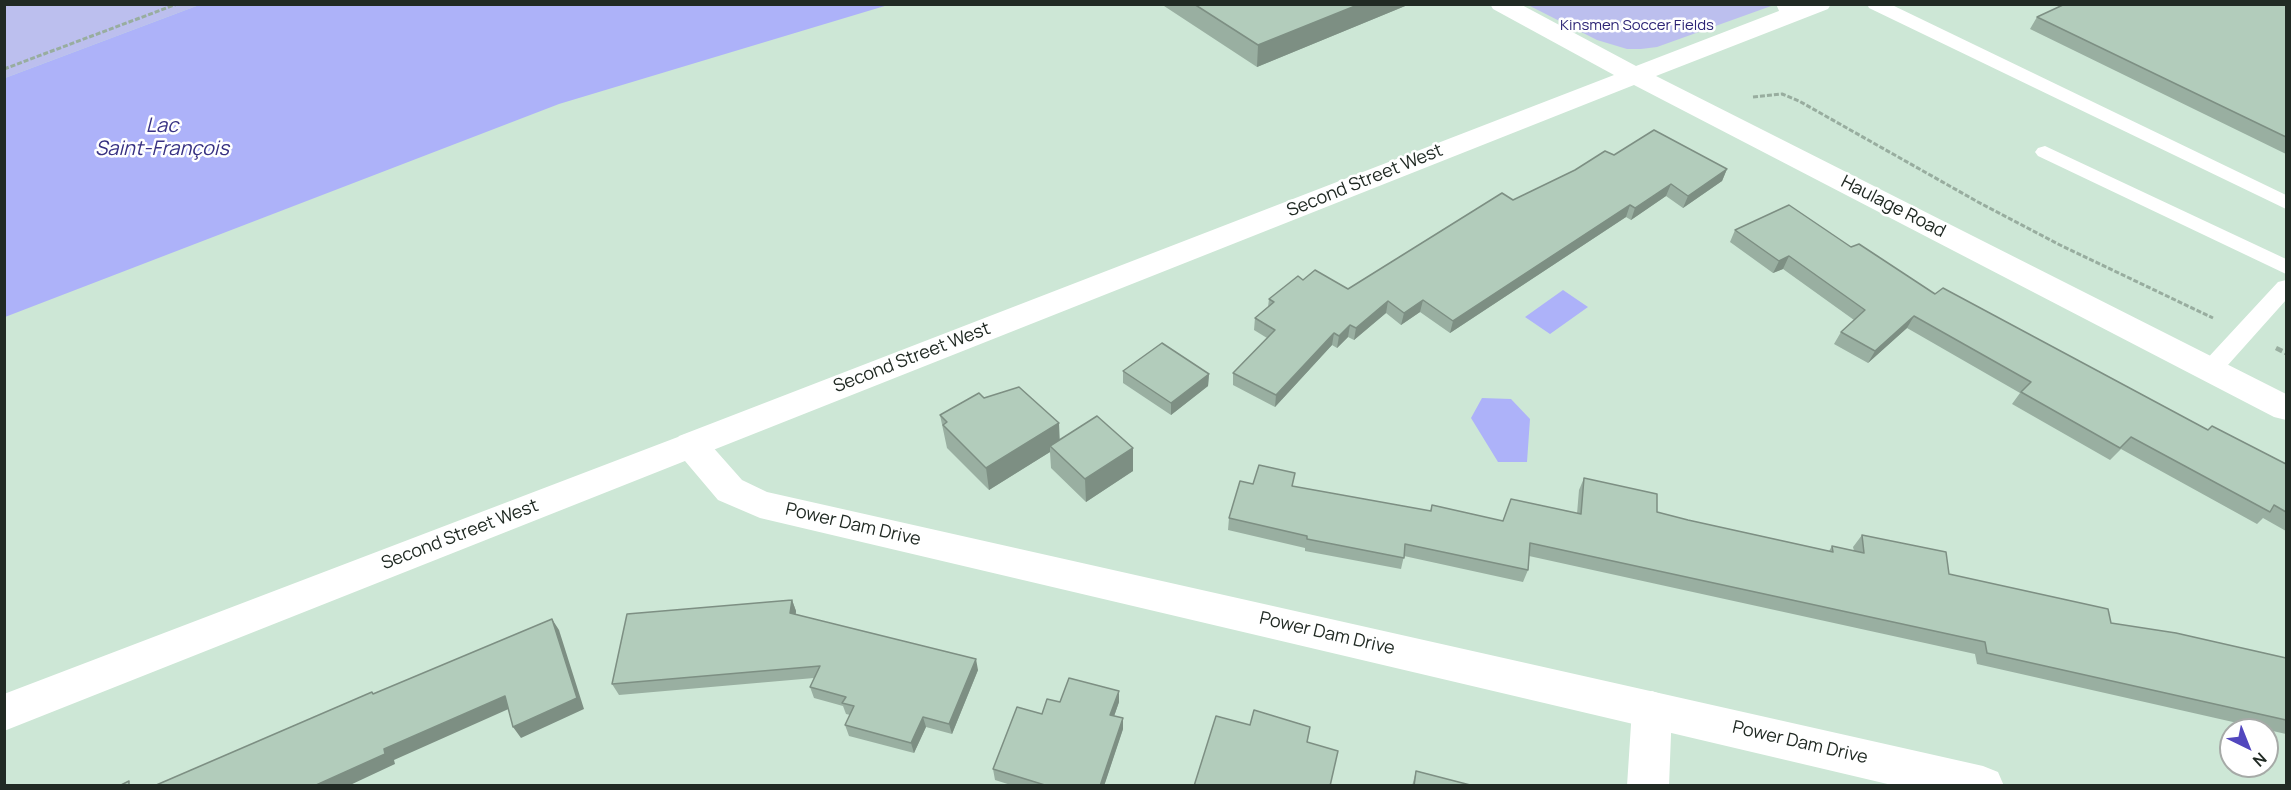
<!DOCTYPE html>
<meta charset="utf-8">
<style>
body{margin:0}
#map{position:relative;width:2291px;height:790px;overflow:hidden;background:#cde7d6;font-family:Manrope,sans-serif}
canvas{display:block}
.frame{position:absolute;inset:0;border:6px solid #212a24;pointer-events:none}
.north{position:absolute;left:2219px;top:718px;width:60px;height:60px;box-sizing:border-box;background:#fff;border:2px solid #a6aaa7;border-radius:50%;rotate:137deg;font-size:16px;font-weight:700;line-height:24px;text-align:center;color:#212a24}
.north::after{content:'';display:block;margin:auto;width:21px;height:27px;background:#5247be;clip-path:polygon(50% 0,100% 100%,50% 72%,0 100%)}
</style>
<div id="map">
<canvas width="2291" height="790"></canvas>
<div class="frame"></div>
<div class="north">N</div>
</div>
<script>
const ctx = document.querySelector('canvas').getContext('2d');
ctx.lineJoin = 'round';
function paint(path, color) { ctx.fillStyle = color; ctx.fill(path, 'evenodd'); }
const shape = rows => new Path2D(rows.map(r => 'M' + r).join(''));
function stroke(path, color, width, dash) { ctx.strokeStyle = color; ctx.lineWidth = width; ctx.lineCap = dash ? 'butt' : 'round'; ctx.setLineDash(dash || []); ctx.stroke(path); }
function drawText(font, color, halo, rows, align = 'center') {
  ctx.font = font + ' Manrope,sans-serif'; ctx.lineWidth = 5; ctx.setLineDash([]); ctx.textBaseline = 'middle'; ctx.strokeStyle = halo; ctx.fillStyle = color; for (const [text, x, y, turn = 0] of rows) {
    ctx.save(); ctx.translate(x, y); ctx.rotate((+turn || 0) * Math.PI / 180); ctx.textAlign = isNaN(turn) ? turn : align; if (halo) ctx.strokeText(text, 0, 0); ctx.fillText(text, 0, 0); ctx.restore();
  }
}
paint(shape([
 [5,5,199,5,5,78],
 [1528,5,1528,4,1774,5,1657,47,1641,49,1627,49,1597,40]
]), '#bcbfee');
paint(shape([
 [199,5,199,4,888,5,559,104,5,317,5,78],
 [1563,290,1588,307,1550,334,1525,317],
 [1482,398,1511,399,1530,419,1527,462,1498,462,1471,418]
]), '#adb2f9');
stroke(shape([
 [4,69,177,4],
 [1753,97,1782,94,1799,101,1978,202,2060,245,2213,318]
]), '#98ad9f', 3, [5, 2]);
stroke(shape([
 [2276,348,2286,353]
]), '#98ad9f', 4.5, [7, 3]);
paint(shape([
 [1776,4,1793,4,1798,16,1795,20,1783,20,1776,4],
 [1867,4,1890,4,2286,195,2286,209,1869,8,1867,4],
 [2045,146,2286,259,2286,274,2038,156,2035,152,2038,148,2045,146],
 [2286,280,2286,300,2219,375,2211,377,2203,375,2199,369,2203,363,2278,282,2286,280]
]), '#fff');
paint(shape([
 [1490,4,1520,4,1636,66,1797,4,1831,4,1828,9,1656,76,2286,394,2286,420,2274,417,1634,85,703,454,691,458,679,454,674,445,679,436,1614,75,1493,9,1490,4],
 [1652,691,1666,696,1672,709,1669,786,1627,786,1632,709,1638,696,1652,691]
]), '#fff');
paint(shape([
 [691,432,703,436,742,480,767,492,1983,766,1998,772,2004,786,1896,786,760,518,718,500,685,461,4,731,4,694,691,432]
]), '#fff');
paint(shape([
 [1161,4,1410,4,1257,67],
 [2286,4,2286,154,2030,29,2037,17],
 [1614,155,1727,169,1722,181,1683,208,1666,196,1631,220,1626,217,1450,333,1420,312,1401,325,1386,313,1354,340,1348,337,1337,348,1332,345,1275,407,1233,385,1233,373,1267,338,1254,330,1255,318,1268,307,1269,299,1303,280,1348,289,1513,200],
 [1735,230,1851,247,1935,294,2208,430,2212,426,2286,464,2286,531,2263,518,2257,524,2121,449,2110,460,2012,404,2020,393,1907,328,1868,363,1834,344,1841,332,1854,320,1783,269,1773,273,1730,242],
 [1123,371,1209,374,1208,386,1171,415,1123,383],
 [984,398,1060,439,1133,471,1086,502,1051,468,1050,452,989,490,947,448,940,415],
 [1584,478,1657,512,1688,520,1829,551,1832,546,1854,551,1853,547,1862,535,1949,574,2111,623,2286,658,2286,734,1977,664,1975,654,1529,556,1528,570,1523,582,1404,556,1401,569,1305,551,1305,548,1228,530,1229,518,1253,484,1430,511,1432,505,1503,521,1577,514,1579,490],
 [792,600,796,611,795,614,978,670,952,734,926,727,914,753,849,736,845,725,850,715,846,714,843,706,814,698,810,687,814,678,619,695,612,684],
 [1060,702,1119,702,1114,716,1123,718,1123,729,1104,786,1014,786,995,780,993,769,1042,714],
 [1416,771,1474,786,1412,786]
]), '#99afa1');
paint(shape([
 [1360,4,1410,4,1257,67,1258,45],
 [1727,169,1722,181,1683,208,1688,196],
 [1671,184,1666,196,1631,220,1635,208],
 [1630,205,1626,217,1450,333,1453,321],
 [1789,256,1783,269,1773,273,1779,261],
 [1423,300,1420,312,1401,325,1404,313],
 [1388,301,1386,313,1354,340,1356,328],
 [1914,316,1907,328,1868,363,1875,351],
 [1350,325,1348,337,1337,348,1339,336],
 [1334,333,1332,345,1275,407,1276,395],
 [1209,374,1208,386,1171,415,1171,403],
 [1059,423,1060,446,1050,446,1050,452,989,490,986,468],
 [1133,448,1133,471,1086,502,1085,479],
 [792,600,796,611,795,624,790,613],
 [552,619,559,630,584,709,521,738,513,727],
 [976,659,978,670,952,734,949,724],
 [1119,691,1119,702,1111,725,1110,715],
 [505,696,513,707,394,760,395,764,348,786,314,786,384,749],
 [923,717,926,727,914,753,911,743],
 [1123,718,1123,729,1104,786,1100,786]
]), '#7d8f83');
const building = shape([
 [1194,4,1360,4,1258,45,1194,4],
 [2065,4,2286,4,2286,137,2037,17,2065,4],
 [1654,130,1727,169,1688,196,1671,184,1635,208,1630,205,1453,321,1423,300,1404,313,1388,301,1356,328,1350,325,1339,336,1334,333,1276,395,1233,373,1275,330,1255,318,1274,302,1269,299,1298,276,1303,280,1315,270,1348,289,1502,193,1513,200,1575,170,1605,151,1614,155,1654,130],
 [1789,205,1851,247,1859,244,1935,294,1943,288,2208,430,2212,426,2286,464,2286,512,2274,505,2270,512,2131,437,2120,448,2021,392,2031,382,1914,316,1875,351,1841,332,1865,310,1789,256,1779,261,1735,230,1789,205],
 [1162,343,1209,374,1171,403,1123,371,1162,343],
 [1019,387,1059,423,986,468,943,425,947,422,940,415,979,393,984,398,1019,387],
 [1097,416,1133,448,1085,479,1050,446,1097,416],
 [1259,465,1295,473,1292,486,1431,511,1432,505,1503,521,1511,499,1581,514,1584,478,1657,494,1657,512,1688,520,1833,552,1832,546,1864,553,1862,535,1946,552,1949,574,2108,609,2111,623,2176,633,2286,658,2286,720,1987,653,1985,642,1530,543,1528,570,1405,544,1404,558,1307,539,1307,536,1229,518,1240,481,1253,484,1259,465],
 [792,600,790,613,976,659,949,724,923,717,911,743,845,725,854,706,842,703,846,697,810,687,820,666,612,684,627,614,792,600],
 [552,619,577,698,513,727,505,696,384,749,385,754,314,786,154,786,372,692,373,694,552,619],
 [1069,678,1119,691,1110,715,1123,718,1100,786,1048,786,993,769,1017,707,1042,714,1047,699,1060,702,1069,678],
 [1254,710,1310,727,1307,742,1338,751,1330,786,1194,786,1216,716,1250,725,1254,710],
 [1416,771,1474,786,1414,786,1416,771],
 [129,781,129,786,119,786,129,781]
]);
paint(building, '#b2ccbb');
stroke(building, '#7d8f83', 1.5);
drawText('15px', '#2d2475', '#fff', [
 ["Kinsmen Soccer Fields",1637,26]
]);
drawText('18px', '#212a24', '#fff', [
 ["Second Street West",1365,181,-22],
 ["Haulage Road",1893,207,27],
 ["Second Street West",912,358,-21],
 ["Power Dam Drive",853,525,13],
 ["Second Street West",460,535,-21],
 ["Power Dam Drive",1327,634,13],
 ["Power Dam Drive",1800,743,13]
]);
drawText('italic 20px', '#373182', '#fff', [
 ["Lac",162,126],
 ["Saint-François",162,149]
]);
</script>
